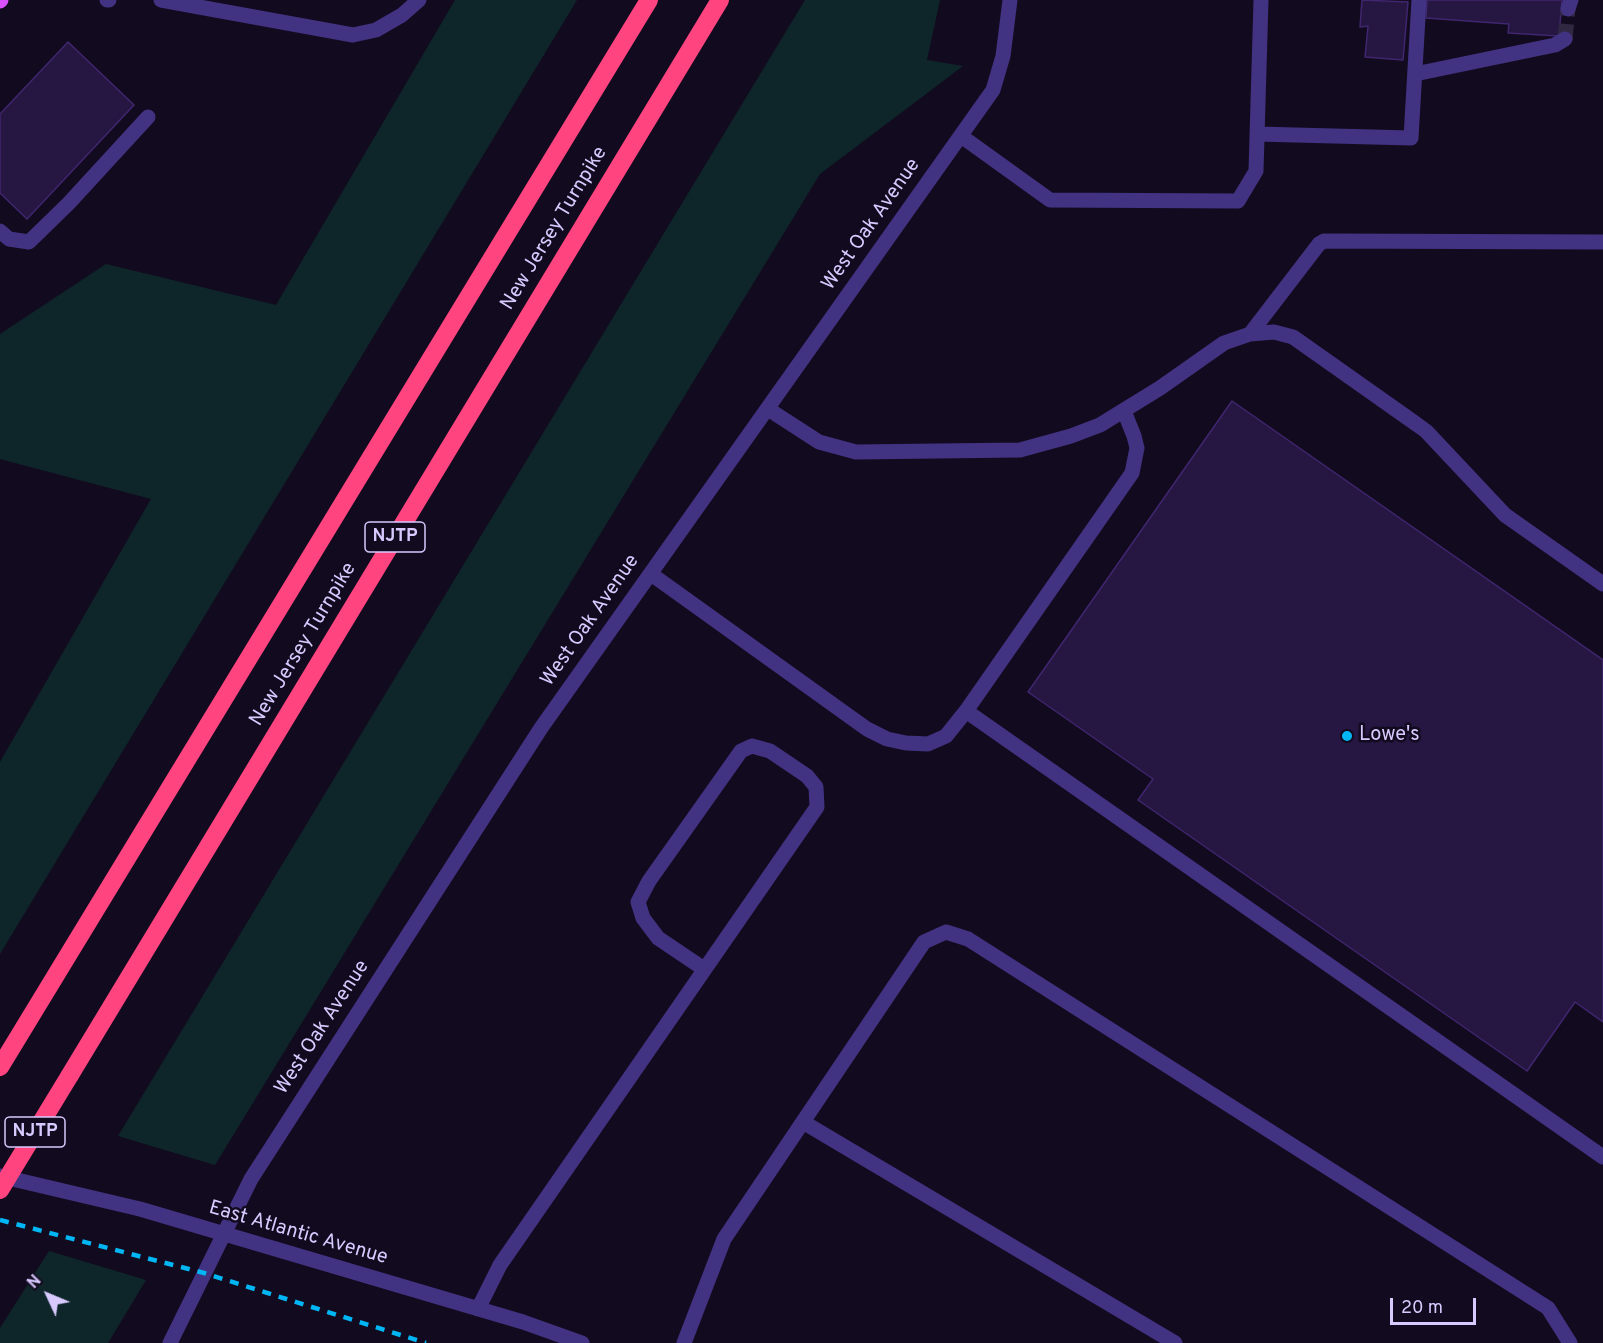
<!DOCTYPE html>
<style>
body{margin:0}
#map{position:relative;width:1603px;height:1343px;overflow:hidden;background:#120b1f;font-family:Overpass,sans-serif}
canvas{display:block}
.north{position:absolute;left:18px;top:1265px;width:60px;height:60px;-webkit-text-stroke:4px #120b1f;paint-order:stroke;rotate:314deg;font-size:16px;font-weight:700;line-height:24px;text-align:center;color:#d8c9ff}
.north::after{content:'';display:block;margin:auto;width:21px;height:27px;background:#d8c9ff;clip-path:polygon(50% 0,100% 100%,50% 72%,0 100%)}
.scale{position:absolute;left:1390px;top:1298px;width:86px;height:27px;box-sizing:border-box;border:3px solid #d8c9ff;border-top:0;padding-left:8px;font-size:18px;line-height:21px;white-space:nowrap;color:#d8c9ff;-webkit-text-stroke:4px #120b1f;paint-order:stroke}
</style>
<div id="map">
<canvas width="1603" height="1343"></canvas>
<div class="north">N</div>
<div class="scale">20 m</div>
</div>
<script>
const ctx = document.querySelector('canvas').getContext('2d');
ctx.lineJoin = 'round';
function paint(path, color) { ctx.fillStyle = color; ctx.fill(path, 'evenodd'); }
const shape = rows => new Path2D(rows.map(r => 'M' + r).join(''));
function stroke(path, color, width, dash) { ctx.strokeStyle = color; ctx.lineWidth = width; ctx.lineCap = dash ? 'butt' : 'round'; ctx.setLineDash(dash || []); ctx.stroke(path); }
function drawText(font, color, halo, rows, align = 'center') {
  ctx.font = font + ' Overpass,sans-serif'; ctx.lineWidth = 5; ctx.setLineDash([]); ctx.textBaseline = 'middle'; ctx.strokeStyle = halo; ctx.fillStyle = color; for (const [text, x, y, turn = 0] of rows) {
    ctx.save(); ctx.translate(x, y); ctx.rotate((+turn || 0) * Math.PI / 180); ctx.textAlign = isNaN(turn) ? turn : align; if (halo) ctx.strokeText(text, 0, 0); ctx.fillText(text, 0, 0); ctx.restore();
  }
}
paint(shape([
 [455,0,577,0,0,954,0,762,151,499,0,459,0,334,106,264,276,305],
 [805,0,940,0,927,60,963,66,820,174,215,1165,118,1136],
 [49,1251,146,1280,108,1343,0,1343,0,1328]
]), '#0e262a');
const building = shape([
 [1362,0,1408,2,1403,60,1365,57,1368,26,1360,27,1362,0],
 [1427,0,1562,0,1559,36,1508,33,1509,24,1426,18,1427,0],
 [68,42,134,105,27,219,0,193,0,114,68,42],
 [1232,401,1603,660,1603,1022,1575,1002,1527,1071,1138,800,1153,779,1028,692,1232,401]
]);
paint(building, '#251642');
stroke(building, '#40266f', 1.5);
stroke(shape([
 [1565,39,1568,9]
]), '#302841', 15, [15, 8]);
stroke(shape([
 [107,0,109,0],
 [161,0,353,35,376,30,402,15,419,0],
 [1568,9,1571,0],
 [1415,74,1555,45,1565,39],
 [1257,134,1411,138,1419,0],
 [961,136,1050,200,1238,201,1256,171,1261,0],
 [0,231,9,239,29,242,69,203,148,117],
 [1250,334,1274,332,1293,337,1412,421,1426,431,1505,515,1603,584],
 [768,409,819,442,856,452,1020,450,1071,436,1100,425,1160,388,1224,343,1250,334,1319,244,1324,241,1603,242],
 [651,574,867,729,887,739,906,743,928,744,946,736,966,711,1603,1157],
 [966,711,1132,473,1137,448,1134,436,1124,411],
 [803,1122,1175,1343],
 [0,1176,140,1209,523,1322,582,1343],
 [478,1309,500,1265,817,807,816,787,807,776,770,751,752,746,741,751,649,881,638,902,643,918,658,938,704,969],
 [170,1343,251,1179,541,728,993,90,1003,56,1010,0],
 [684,1343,724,1239,924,942,946,932,968,939,1548,1308,1570,1343]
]), '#423282', 15);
stroke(shape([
 [0,1,1,0]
]), '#d950ff', 15);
stroke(shape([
 [0,1067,649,0],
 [70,1075,720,0]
]), '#ff4480', 18);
stroke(shape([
 [0,1220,204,1273,426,1343]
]), '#00b6f4', 4.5, [9, 8]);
stroke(shape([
 [0,1190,70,1075]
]), '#ff4480', 18);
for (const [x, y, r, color] of [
 [1347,736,6,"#00b6f4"]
]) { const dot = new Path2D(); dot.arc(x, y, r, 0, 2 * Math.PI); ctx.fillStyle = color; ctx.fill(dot); stroke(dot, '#120b1f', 2); }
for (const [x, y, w] of [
 [395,537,60],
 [35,1132,60]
]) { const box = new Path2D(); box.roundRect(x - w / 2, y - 15, w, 30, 4.5); ctx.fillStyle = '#120b1f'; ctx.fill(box); stroke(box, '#d8c9ff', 1.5); }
drawText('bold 18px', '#d8c9ff', null, [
 ["NJTP",395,537],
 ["NJTP",35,1132]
]);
drawText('20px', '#d8c9ff', '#120b1f', [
 ["West Oak Avenue",872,225,-55],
 ["New Jersey Turnpike",555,229,-59],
 ["West Oak Avenue",591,621,-55],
 ["New Jersey Turnpike",304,645,-59],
 ["West Oak Avenue",323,1028,-57],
 ["East Atlantic Avenue",298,1234,16]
]);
drawText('20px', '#d8c9ff', '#120b1f', [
 ["Lowe's",1359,736]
], 'left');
</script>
